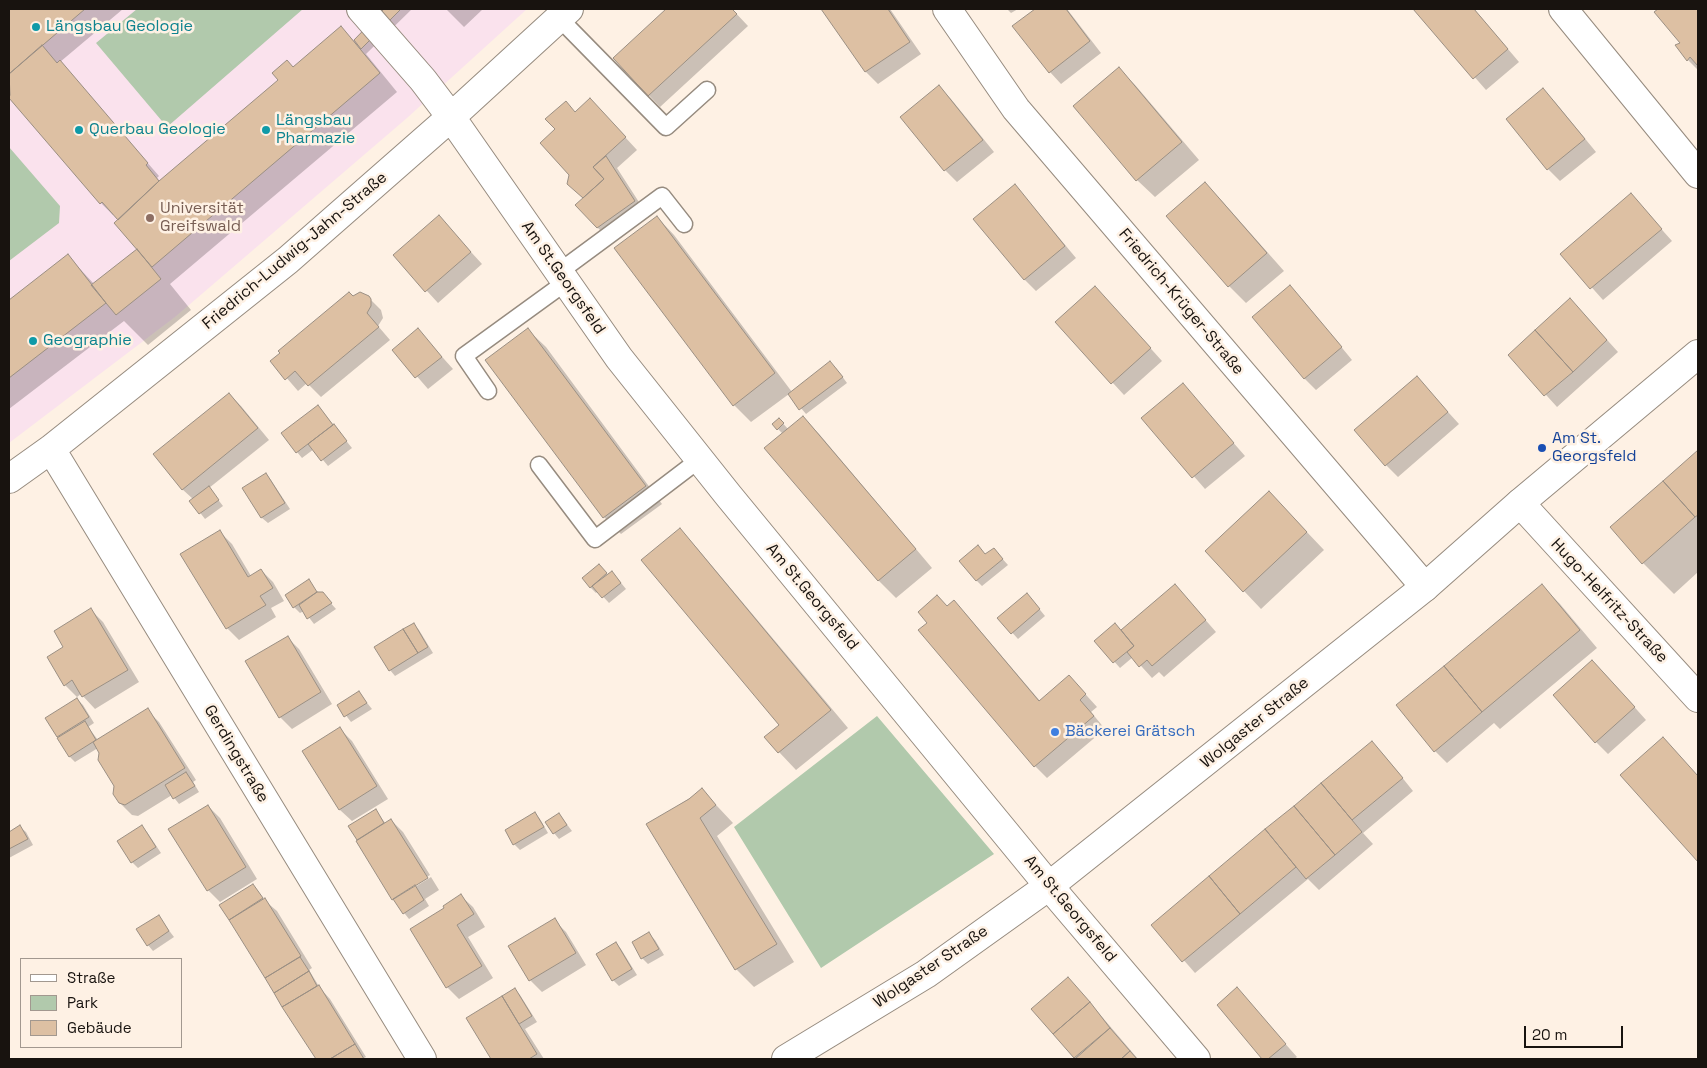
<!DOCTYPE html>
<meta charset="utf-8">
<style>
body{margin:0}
#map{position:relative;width:1707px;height:1068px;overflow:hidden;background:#fef1e4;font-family:"Space Grotesk",sans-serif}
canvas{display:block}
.frame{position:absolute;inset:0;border:10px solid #18130f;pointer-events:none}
.legend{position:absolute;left:20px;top:958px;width:162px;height:90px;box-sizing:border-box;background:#fef1e4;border:1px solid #a2988f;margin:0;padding:6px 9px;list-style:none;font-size:15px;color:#18130f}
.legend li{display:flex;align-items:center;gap:10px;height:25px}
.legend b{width:25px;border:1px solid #a2988f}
.scale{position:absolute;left:1524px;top:1026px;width:99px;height:22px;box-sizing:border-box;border:2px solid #18130f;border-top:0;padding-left:6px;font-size:15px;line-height:18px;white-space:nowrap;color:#18130f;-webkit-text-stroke:4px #fef1e4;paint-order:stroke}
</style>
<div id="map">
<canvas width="1707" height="1068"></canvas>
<div class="frame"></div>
<ul class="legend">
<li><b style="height:6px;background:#fff"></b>Straße</li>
<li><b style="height:14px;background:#b1c9ac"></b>Park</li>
<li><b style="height:14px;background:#ddc0a3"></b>Gebäude</li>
</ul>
<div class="scale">20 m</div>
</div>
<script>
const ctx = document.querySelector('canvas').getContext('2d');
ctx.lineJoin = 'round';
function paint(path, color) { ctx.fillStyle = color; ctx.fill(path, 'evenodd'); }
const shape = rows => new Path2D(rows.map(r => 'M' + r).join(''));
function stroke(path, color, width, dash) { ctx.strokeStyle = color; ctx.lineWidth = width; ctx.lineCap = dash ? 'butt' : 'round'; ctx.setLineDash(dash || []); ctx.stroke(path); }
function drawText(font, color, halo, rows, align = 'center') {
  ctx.font = font + ' "Space Grotesk",sans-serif'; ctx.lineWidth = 5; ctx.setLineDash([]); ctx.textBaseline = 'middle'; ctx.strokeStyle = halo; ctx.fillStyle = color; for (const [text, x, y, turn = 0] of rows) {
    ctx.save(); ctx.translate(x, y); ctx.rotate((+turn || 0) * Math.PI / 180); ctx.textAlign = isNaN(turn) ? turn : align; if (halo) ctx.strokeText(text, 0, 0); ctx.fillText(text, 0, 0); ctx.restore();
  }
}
paint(shape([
 [9,9,527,9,407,118,175,317,9,443]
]), '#fae2ed');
paint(shape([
 [137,9,303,9,167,127,96,43],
 [9,147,60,206,59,223,9,261],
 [877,716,994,854,821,968,734,827]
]), '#b1c9ac');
paint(shape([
 [9,9,123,9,60,62,159,176,157,178,160,182,341,28,354,41,386,9,412,9,366,54,397,92,170,284,191,310,148,345,124,321,9,409,9,301,68,256,94,284,140,254,114,214,113,215,101,203,11,99,9,101],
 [446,9,483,9,464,27],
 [668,9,732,9,748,26,660,107,614,58],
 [823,9,890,9,921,54,878,84,866,72],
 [1007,9,1018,9,1011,13],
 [1037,9,1067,9,1101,53,1061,84,1050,72,1014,27],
 [1415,9,1474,9,1519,62,1486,90],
 [1660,9,1698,9,1698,70,1687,59,1682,43,1656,12],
 [1119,69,1136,86,1199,160,1155,197,1137,180],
 [939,87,951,99,994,152,957,182,945,170],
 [1543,90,1555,102,1596,152,1560,181,1548,169,1508,119],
 [601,111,637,150,617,168,646,213,609,239,597,227,584,199,570,175,576,113],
 [1205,184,1222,201,1284,271,1246,303,1229,286],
 [1014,186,1026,198,1076,258,1036,291,1024,279],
 [1631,195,1672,241,1603,300,1562,254],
 [439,217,482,264,438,303,395,256],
 [657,217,674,235,792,392,836,368,847,383,806,414,789,394,751,422,734,405],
 [353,297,368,297,381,310,383,318,378,326,390,340,321,397,307,383,298,391,272,361],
 [1302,299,1352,360,1316,390,1304,378],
 [1107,300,1162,361,1124,395,1057,322],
 [1582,312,1618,352,1557,407,1510,355],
 [418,330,453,369,428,389,394,350],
 [528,330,546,347,662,504,621,534,604,517],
 [1417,378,1459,424,1398,477,1386,465],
 [1183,385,1245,456,1205,489,1143,418],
 [229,394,241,406,269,440,209,488,223,506,205,519,191,501,193,499,182,489],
 [323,412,352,448,328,466,314,449,302,458,297,452],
 [803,417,820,435,932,568,896,598,879,581,766,448,783,434,778,429,779,419,788,429],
 [1698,451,1698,572,1674,594,1643,563,1612,527],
 [266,474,271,480,290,509,268,523,262,518,244,489],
 [1286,510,1324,550,1261,609,1244,591],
 [680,530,697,548,848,728,796,770,779,752,781,725],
 [220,532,232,544,251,576,261,570,273,582,284,601,271,608,276,617,239,640,227,628],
 [999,555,1008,565,982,586,976,580],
 [604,571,608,575,617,578,626,589,609,603,598,591,596,593,590,587],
 [308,581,318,594,328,600,336,609,314,624,304,611,300,613,294,607,287,595],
 [1175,585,1216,632,1164,677,1159,672,1152,678,1133,657,1120,668,1096,641,1121,631],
 [1542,586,1560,604,1597,648,1500,729,1494,723,1447,763,1435,751],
 [1032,600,1045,616,1018,639,999,618],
 [954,602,966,614,1040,701,1069,676,1097,707,1091,712,1105,729,1047,778,1035,766,947,607],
 [91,610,103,622,139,682,95,709,81,694,77,697,65,685,65,647],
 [413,624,419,630,433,653,395,676,390,670],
 [287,637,299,649,332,704,292,729,280,717],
 [1604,673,1646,720,1608,754,1596,742],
 [359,693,372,709,351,722,338,705],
 [77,699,83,705,94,723,88,727,98,740,147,710,159,722,196,780,193,782,199,792,179,804,172,795,138,816,132,815,120,803,116,786,98,748,75,762,70,757,46,719],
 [340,729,352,741,388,799,352,821,340,810,304,751],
 [1663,739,1698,776,1698,860,1622,775],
 [1372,743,1384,755,1413,791,1363,833,1373,844,1319,890,1308,879,1195,973,1153,925],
 [702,790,733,823,717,836,794,962,754,987,736,969,648,825],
 [208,806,220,818,257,879,220,902,208,890,170,829],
 [376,811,386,824,391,820,403,832,430,875,394,897,394,900,431,877,439,890,425,899,429,906,409,919,393,899,350,826],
 [535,814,540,819,548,833,520,850,514,844],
 [559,814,572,831,559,839,554,833],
 [20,827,26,832,33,845,9,858,9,833],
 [142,827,147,832,161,853,138,868,132,862],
 [253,885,264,900,277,911,312,968,309,970,320,988,330,999,366,1057,364,1058,365,1059,317,1059,284,1006,221,905],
 [461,896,473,907,485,927,468,937,493,978,459,999,447,987,446,908],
 [158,916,174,937,153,951,148,945],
 [554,920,566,932,586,965,542,992,530,980],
 [649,934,655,940,664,955,648,964,642,958,634,943],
 [616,943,621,949,637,975,619,986,613,980],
 [1068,979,1080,991,1138,1059,1076,1059,1033,1009],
 [1237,989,1297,1057,1294,1059,1264,1059,1218,1005],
 [515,990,520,995,537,1022,525,1029,544,1059,492,1059,467,1018,502,997,505,1001]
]), '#0003');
const building = shape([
 [9,9,85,9,9,74,9,9],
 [384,9,401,9,361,49,354,40,384,9],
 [666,9,732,9,737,14,648,96,613,58,666,9],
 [821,9,888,9,910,42,865,72,821,9],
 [1035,9,1066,9,1090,41,1049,73,1012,26,1035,9],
 [1413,9,1474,9,1508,49,1473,79,1413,9],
 [1658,9,1698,9,1698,66,1690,57,1687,61,1675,45,1680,43,1654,12,1658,9],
 [341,26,380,73,152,267,114,223,159,181,278,80,272,73,287,60,293,67,341,26],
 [42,45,57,63,60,60,148,163,146,165,159,181,118,220,102,202,100,204,9,98,10,95,9,74,42,45],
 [1119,67,1182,142,1136,181,1073,106,1119,67],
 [939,85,983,140,944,171,900,117,939,85],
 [1543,88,1585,139,1547,170,1506,119,1543,88],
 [590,98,626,137,593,167,604,179,583,198,567,184,569,175,540,143,555,129,545,119,566,101,575,112,590,98],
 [606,156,635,201,597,228,575,205,604,179,593,167,606,156],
 [1205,182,1267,253,1228,287,1166,216,1205,182],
 [1015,184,1065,246,1024,280,973,219,1015,184],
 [1631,193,1662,229,1590,289,1560,254,1631,193],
 [439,215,471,252,425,292,393,255,439,215],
 [657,216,775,373,733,406,614,248,657,216],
 [137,249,161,279,116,315,91,285,137,249],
 [68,254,106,303,9,378,9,300,68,254],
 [1290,285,1342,347,1304,379,1252,317,1290,285],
 [1095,286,1151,348,1111,384,1055,322,1095,286],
 [349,292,353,296,360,292,369,296,371,299,371,306,367,313,379,327,308,386,295,371,285,380,270,361,280,353,278,351,349,292],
 [1570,298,1607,340,1573,372,1535,330,1570,298],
 [418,328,442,357,415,378,392,350,418,328],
 [528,328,646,486,603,518,485,360,528,328],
 [1535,330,1573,372,1544,396,1508,355,1535,330],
 [830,361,843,377,799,410,788,394,830,361],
 [1417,376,1448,412,1385,466,1354,430,1417,376],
 [1183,383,1234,443,1192,478,1141,418,1183,383],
 [229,393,258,428,182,490,153,454,229,393],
 [318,405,333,425,296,453,281,433,318,405],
 [803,416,916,549,878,581,764,448,803,416],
 [779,418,784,423,777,430,772,424,779,418],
 [334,424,347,441,321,461,308,444,334,424],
 [1698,450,1698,515,1695,517,1663,481,1698,450],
 [266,473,285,503,261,518,242,488,266,473],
 [1663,481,1695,517,1642,564,1610,527,1663,481],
 [209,486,219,500,199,514,189,501,209,486],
 [1269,491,1307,532,1243,592,1205,551,1269,491],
 [680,528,831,710,778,753,764,737,779,725,641,560,680,528],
 [220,530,248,577,261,569,273,588,260,596,266,605,226,629,180,554,220,530],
 [978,545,985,554,994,548,1003,559,976,581,959,561,978,545],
 [599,564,607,573,590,588,582,578,599,564],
 [612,571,621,583,602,598,592,586,612,571],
 [309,579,317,592,293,608,285,595,309,579],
 [1175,584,1206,620,1152,666,1147,660,1139,667,1127,652,1134,646,1121,630,1175,584],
 [1542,584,1580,630,1482,712,1444,666,1542,584],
 [317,592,323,592,332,603,307,619,299,605,317,592],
 [1027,593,1040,609,1011,634,997,618,1027,593],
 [937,595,947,606,954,600,1039,701,1069,675,1086,694,1080,700,1094,716,1034,767,918,630,927,623,918,612,937,595],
 [91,608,128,670,82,697,72,680,64,686,47,657,63,647,54,631,91,608],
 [414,623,428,647,418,653,403,629,414,623],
 [1115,623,1134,646,1113,663,1094,641,1115,623],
 [403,629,418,653,389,671,374,647,403,629],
 [288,636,321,692,279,718,245,661,288,636],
 [1592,660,1635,707,1595,743,1553,695,1592,660],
 [1444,666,1482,712,1434,752,1396,705,1444,666],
 [359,691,367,703,344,717,337,705,359,691],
 [77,698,89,717,57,737,45,718,77,698],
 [148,708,185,768,125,805,119,803,113,794,114,786,98,760,99,753,93,742,148,708],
 [85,721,96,740,69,757,57,738,85,721],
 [340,727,377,786,339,810,302,751,340,727],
 [1663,737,1698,776,1698,862,1620,775,1663,737],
 [1372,741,1403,778,1352,820,1321,783,1372,741],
 [186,772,195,786,173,799,165,785,186,772],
 [1321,783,1362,832,1335,855,1294,806,1321,783],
 [702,788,716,805,700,818,777,944,735,970,646,824,689,799,702,788],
 [208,805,246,867,207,891,168,829,208,805],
 [1294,806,1335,855,1306,879,1265,829,1294,806],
 [376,809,384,823,357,840,348,826,376,809],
 [535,812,544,827,513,845,505,830,535,812],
 [559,813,567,825,553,834,545,822,559,813],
 [391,819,428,878,392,900,356,841,391,819],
 [20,825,28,839,9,849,9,832,20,825],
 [142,825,156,847,131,863,117,841,142,825],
 [1265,829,1296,867,1240,914,1209,876,1265,829],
 [1209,876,1240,914,1182,962,1151,925,1209,876],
 [253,884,263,898,229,920,219,905,253,884],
 [415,885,424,900,403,914,393,899,415,885],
 [461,894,474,914,457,925,482,966,446,988,410,929,444,908,443,906,461,894],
 [265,898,301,956,265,978,229,920,265,898],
 [159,915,169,931,147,946,136,929,159,915],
 [555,918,576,953,529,981,508,946,555,918],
 [649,932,659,949,641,959,632,942,649,932],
 [616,942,632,969,612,981,596,954,616,942],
 [300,957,309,971,274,993,265,978,300,957],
 [309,971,317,986,282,1007,274,993,309,971],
 [1068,977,1090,1002,1053,1034,1031,1009,1068,977],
 [319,985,355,1044,330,1059,316,1059,282,1007,319,985],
 [1237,987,1286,1044,1268,1059,1262,1059,1217,1005,1237,987],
 [515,988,532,1016,519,1024,502,996,515,988],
 [502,996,537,1054,529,1059,491,1059,466,1018,502,996],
 [1090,1002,1110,1028,1074,1058,1053,1034,1090,1002],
 [1110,1028,1130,1051,1121,1059,1075,1059,1110,1028],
 [355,1044,364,1059,330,1059,355,1044],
 [1130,1051,1137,1059,1121,1059,1130,1051]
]);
paint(building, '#ddc0a3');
stroke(building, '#9b8f83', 1);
const service = shape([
 [559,18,666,127,707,90],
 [559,272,662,196,684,224],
 [488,391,464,356,566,282],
 [539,465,595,539,700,459]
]);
const minor = shape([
 [361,9,423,80,451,117,619,358,728,495,1049,886,1196,1059],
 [947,9,1016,109,1425,587],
 [51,449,422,1059],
 [9,479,51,449,288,260,451,117,569,9],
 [1520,503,1698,698]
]);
const tertiary = shape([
 [1563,9,1698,174]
]);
const secondary = shape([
 [786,1059,926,974,1049,886,1425,587,1520,503,1698,354]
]);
stroke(service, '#968b7f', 19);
stroke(minor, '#968b7f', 30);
stroke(tertiary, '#968b7f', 30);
stroke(secondary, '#968b7f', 30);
stroke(service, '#fff', 16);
stroke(minor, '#fff', 28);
stroke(tertiary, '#fff', 28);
stroke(secondary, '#fff', 28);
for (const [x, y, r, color] of [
 [36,27,5,"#0f9aa8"],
 [79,130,5,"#0f9aa8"],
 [266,130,5,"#0f9aa8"],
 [150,218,5,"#8d6e63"],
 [33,341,5,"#0f9aa8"],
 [1542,448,5,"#1a4fb4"],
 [1055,732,5,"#3f7fe0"]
]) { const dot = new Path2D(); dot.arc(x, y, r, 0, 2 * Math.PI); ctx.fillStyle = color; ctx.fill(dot); stroke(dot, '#fef1e4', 2); }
drawText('16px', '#0d838f', '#fef1e4', [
 ["Längsbau Geologie",46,27],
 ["Längsbau",276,121],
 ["Pharmazie",276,139],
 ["Querbau Geologie",89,130],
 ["Geographie",43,341]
], 'left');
drawText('16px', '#785e54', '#fef1e4', [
 ["Universität",160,209],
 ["Greifswald",160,227]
], 'left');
drawText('16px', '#18130f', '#fef1e4', [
 ["Friedrich-Ludwig-Jahn-Straße",295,251,-40],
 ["Am St.Georgsfeld",563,278,55],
 ["Friedrich-Krüger-Straße",1181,302,50],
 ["Am St.Georgsfeld",812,597,50],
 ["Hugo-Helfritz-Straße",1609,601,47],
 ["Wolgaster Straße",1255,723,-39],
 ["Gerdingstraße",236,754,59],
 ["Am St.Georgsfeld",1070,909,50],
 ["Wolgaster Straße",931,967,-34]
]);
drawText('16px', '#164399', '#fef1e4', [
 ["Am St.",1552,439],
 ["Georgsfeld",1552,457]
], 'left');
drawText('16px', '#366cbe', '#fef1e4', [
 ["Bäckerei Grätsch",1065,732]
], 'left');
</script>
